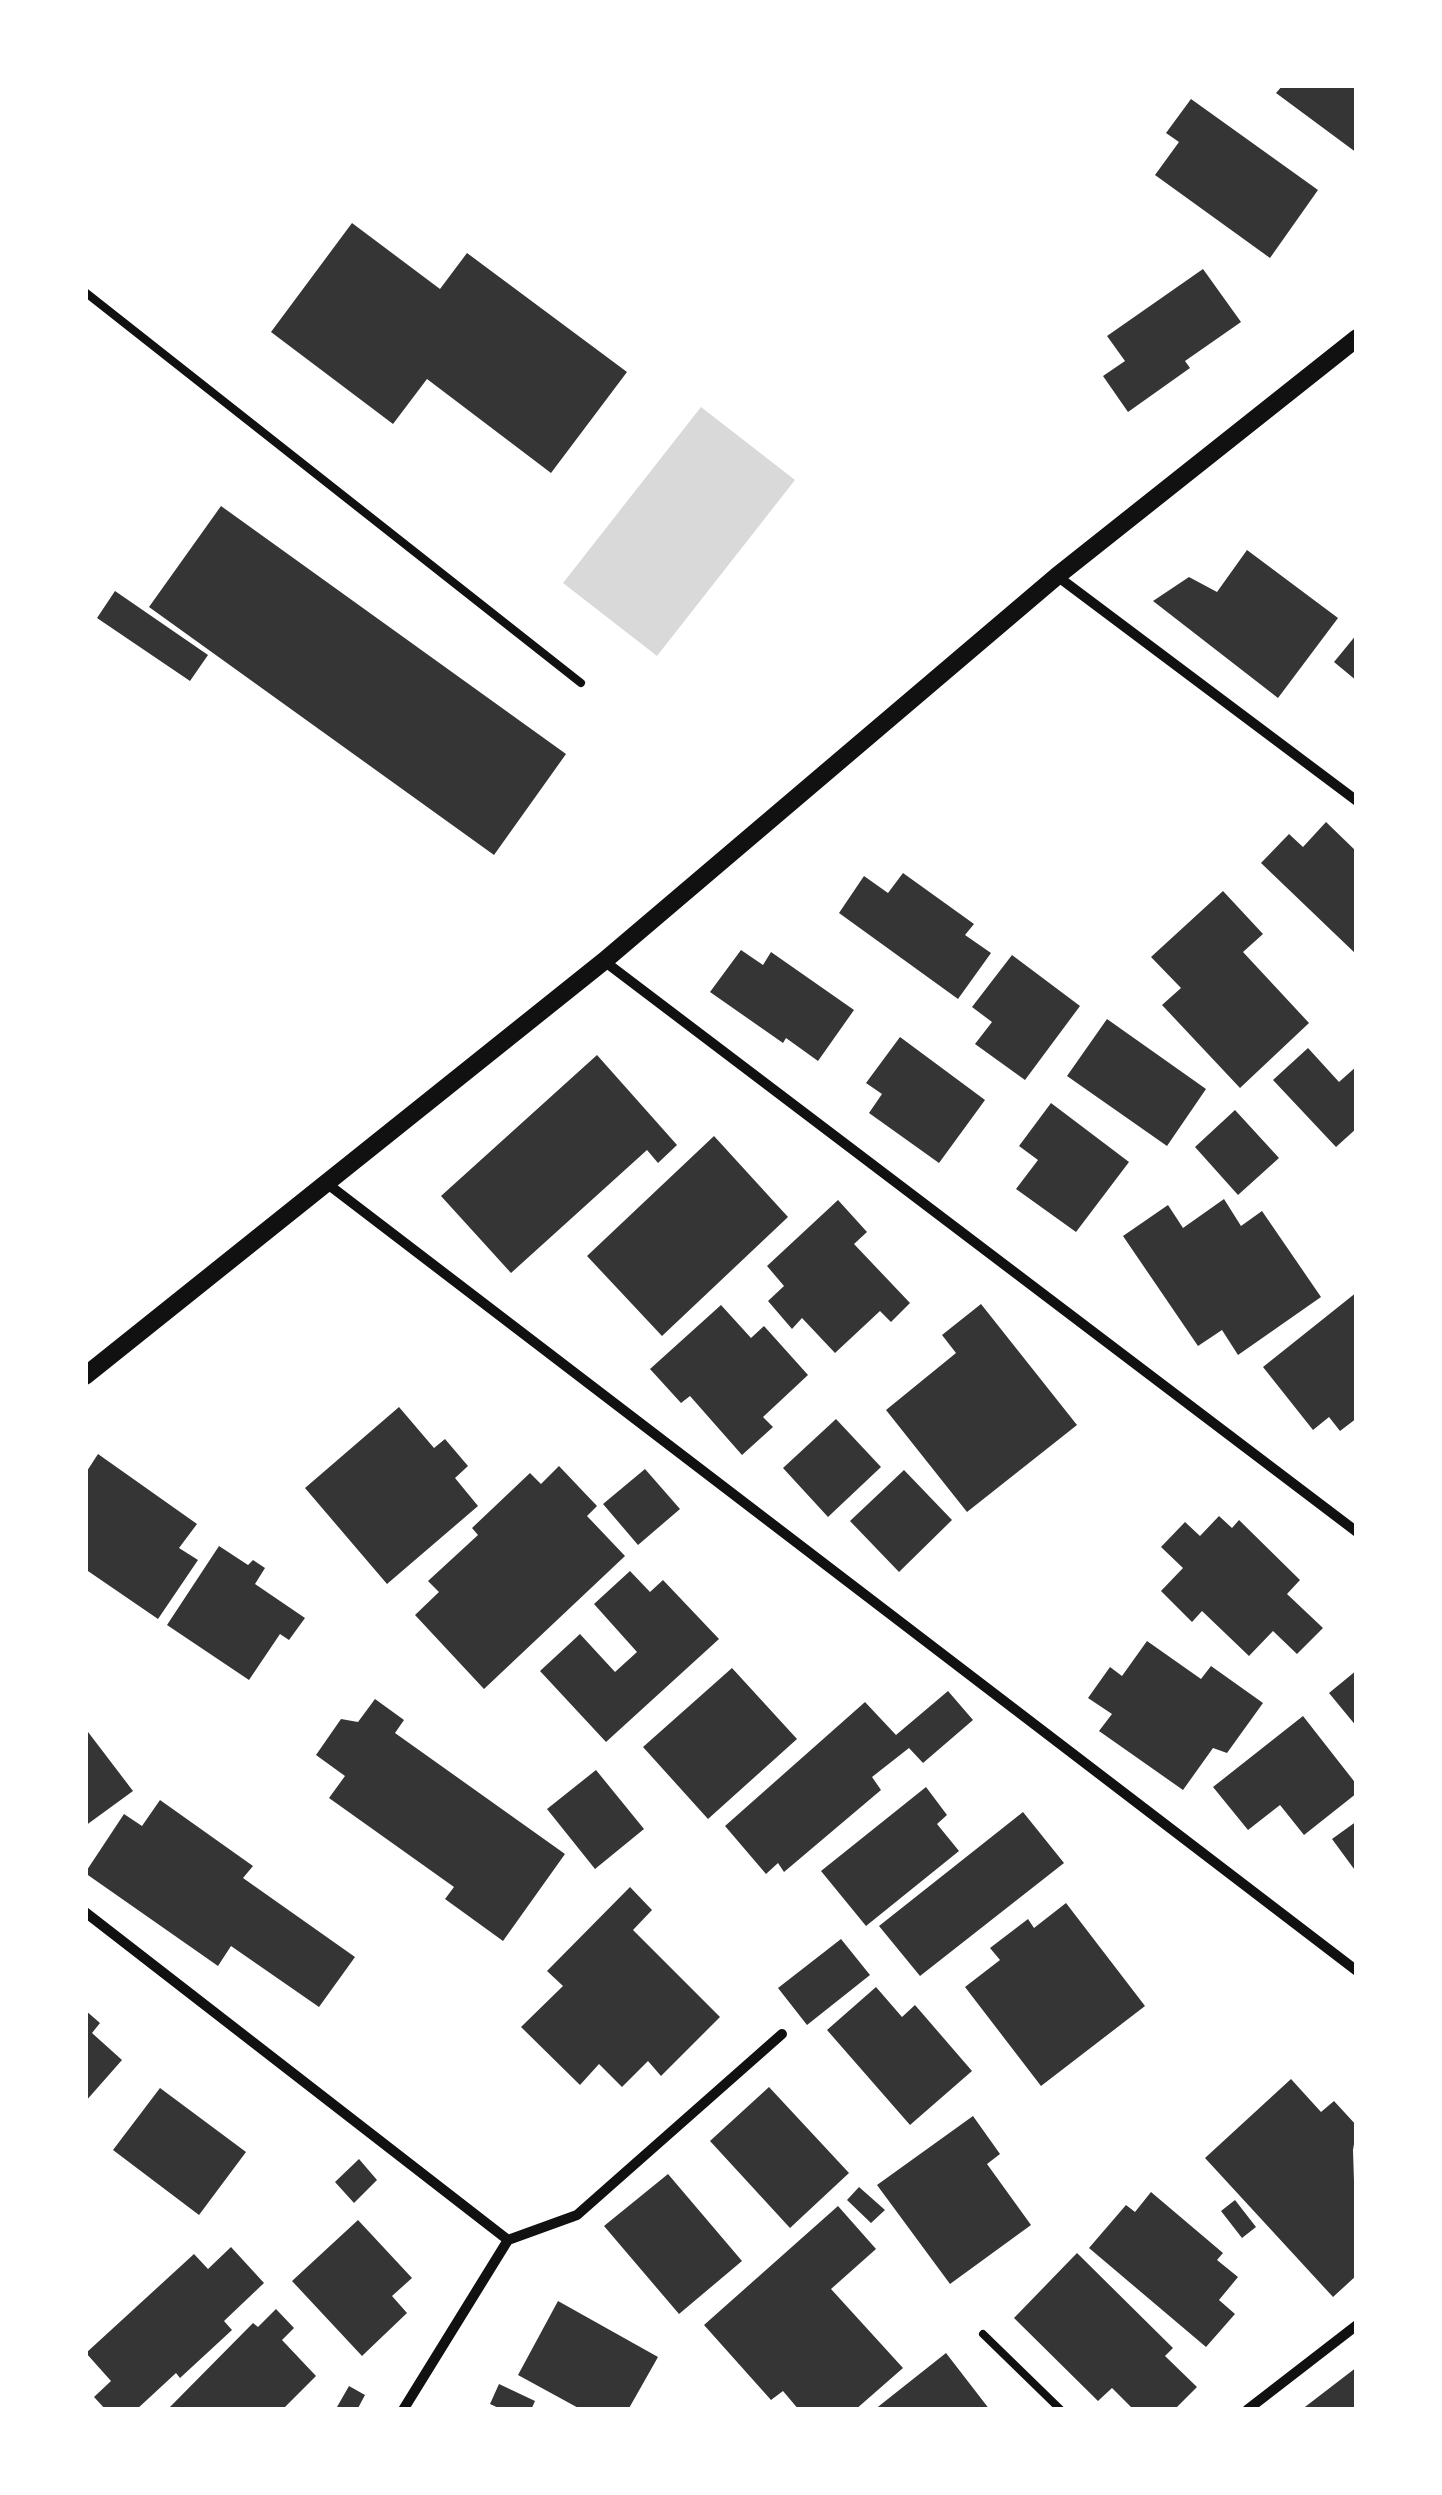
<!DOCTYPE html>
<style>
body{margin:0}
#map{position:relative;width:1442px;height:2495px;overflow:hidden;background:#fff;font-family:"Sofia Sans Condensed",sans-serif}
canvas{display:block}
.frame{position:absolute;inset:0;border:88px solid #fff;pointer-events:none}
</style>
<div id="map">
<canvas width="1442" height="2495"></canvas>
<div class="frame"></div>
</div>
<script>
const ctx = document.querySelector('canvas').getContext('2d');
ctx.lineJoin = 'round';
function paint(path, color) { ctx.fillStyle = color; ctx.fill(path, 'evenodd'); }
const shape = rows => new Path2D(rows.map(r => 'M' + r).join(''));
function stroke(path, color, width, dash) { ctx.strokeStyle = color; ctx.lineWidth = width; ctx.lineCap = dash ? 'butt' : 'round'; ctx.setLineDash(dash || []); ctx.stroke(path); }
paint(shape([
 [701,407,795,480,657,656,563,583]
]), '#d9d9d9');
paint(shape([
 [1283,85,1357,85,1357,153,1276,93],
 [1191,99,1318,190,1270,258,1155,175,1179,142,1166,133],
 [352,223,440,289,467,253,627,372,551,473,427,379,393,424,271,332],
 [1203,269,1241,322,1185,361,1190,368,1128,412,1103,376,1125,361,1107,336],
 [221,506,566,754,494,855,149,607],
 [1247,550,1338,618,1278,698,1153,601,1189,577,1217,592],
 [115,591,208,655,190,681,97,618],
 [1357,634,1357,681,1334,662],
 [1326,822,1357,852,1357,955,1261,863,1289,834,1303,847],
 [903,873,974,924,965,935,991,953,958,999,839,913,864,876,888,893],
 [1223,891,1263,934,1243,952,1309,1023,1240,1088,1162,1005,1181,988,1151,957],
 [741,950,763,965,771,952,854,1010,818,1061,786,1038,783,1043,710,992],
 [1012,955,1080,1006,1025,1080,975,1044,992,1022,972,1007],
 [1107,1019,1206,1089,1167,1146,1067,1076],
 [900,1037,985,1100,939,1163,869,1113,882,1094,866,1083],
 [1308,1048,1339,1082,1357,1066,1357,1128,1336,1147,1273,1080],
 [597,1055,677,1145,658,1163,647,1150,511,1273,441,1196],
 [1051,1103,1129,1162,1076,1232,1016,1189,1038,1160,1019,1146],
 [1235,1110,1279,1158,1238,1195,1195,1147],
 [714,1136,788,1217,662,1336,587,1256],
 [1224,1199,1241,1226,1262,1211,1321,1297,1238,1355,1222,1330,1198,1346,1123,1236,1168,1205,1183,1228],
 [838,1200,867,1232,854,1244,910,1303,891,1322,880,1311,835,1353,802,1318,792,1329,768,1301,784,1286,767,1266],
 [1357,1292,1357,1418,1340,1431,1329,1417,1313,1430,1263,1367],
 [981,1304,1077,1425,967,1512,886,1410,956,1353,942,1335],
 [721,1305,751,1338,764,1326,808,1375,763,1417,773,1427,742,1455,690,1396,681,1403,650,1369],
 [399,1407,434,1448,445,1439,468,1466,455,1478,478,1506,387,1584,305,1488],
 [836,1419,881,1467,828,1517,783,1468],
 [98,1454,197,1524,179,1548,198,1560,158,1619,85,1569,85,1474],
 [559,1466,597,1506,587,1516,625,1556,484,1689,415,1615,439,1592,428,1581,478,1535,472,1528,530,1473,541,1484],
 [645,1469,680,1509,638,1545,603,1504],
 [904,1470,952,1520,899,1572,850,1521],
 [1219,1516,1232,1528,1239,1520,1300,1580,1287,1594,1323,1628,1297,1654,1273,1631,1249,1656,1202,1611,1192,1622,1161,1591,1183,1568,1161,1547,1185,1522,1200,1536],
 [219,1546,248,1565,253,1560,265,1568,255,1584,305,1618,289,1640,280,1634,249,1680,167,1625],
 [630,1571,650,1592,663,1580,719,1639,606,1742,540,1671,580,1634,615,1672,637,1652,594,1604],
 [1147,1641,1201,1679,1211,1666,1263,1703,1227,1753,1213,1748,1183,1790,1099,1731,1112,1714,1088,1698,1110,1667,1122,1676],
 [732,1668,797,1739,708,1819,643,1747],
 [1357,1670,1357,1727,1329,1693],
 [948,1691,973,1720,923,1763,909,1748,872,1777,881,1790,784,1872,778,1863,766,1874,725,1826,865,1702,896,1735],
 [375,1699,404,1720,395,1733,565,1854,503,1941,445,1899,454,1887,329,1798,345,1776,316,1755,341,1719,358,1722],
 [1303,1716,1357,1785,1357,1793,1304,1835,1280,1805,1248,1830,1213,1787],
 [85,1728,133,1791,85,1826],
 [596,1770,644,1829,595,1869,547,1809],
 [926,1787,947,1815,937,1824,959,1851,866,1926,821,1871],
 [160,1800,253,1866,243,1878,355,1957,319,2007,231,1946,218,1966,85,1873,124,1814,142,1826],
 [1023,1812,1064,1863,920,1976,879,1926],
 [1357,1821,1357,1873,1332,1839],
 [630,1887,652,1910,633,1930,720,2017,661,2076,648,2061,622,2087,599,2064,580,2085,521,2027,563,1986,547,1971],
 [1066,1903,1145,2006,1041,2086,965,1987,1000,1960,990,1948,1028,1919,1034,1928],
 [841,1939,870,1975,807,2025,778,1988],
 [876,1987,902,2017,915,2005,972,2071,910,2125,827,2030],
 [85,2010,100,2023,92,2033,122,2060,85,2102],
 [1291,2079,1321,2112,1334,2101,1357,2126,1353,2150,1357,2275,1333,2297,1205,2158],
 [769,2087,849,2173,790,2228,710,2141],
 [160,2088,246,2152,199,2215,113,2150],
 [973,2116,1000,2154,987,2164,1031,2225,950,2284,877,2185],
 [359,2159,377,2180,354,2203,335,2182],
 [668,2174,742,2261,679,2314,604,2226],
 [859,2187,885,2210,871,2223,847,2200],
 [1151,2192,1223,2253,1217,2260,1238,2277,1219,2300,1235,2314,1206,2347,1089,2248,1126,2205,1135,2212],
 [1235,2200,1256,2227,1242,2238,1221,2211],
 [838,2206,876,2249,831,2289,903,2368,855,2410,799,2410,783,2391,771,2400,704,2325],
 [358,2220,412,2278,392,2296,407,2313,362,2356,292,2281],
 [231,2247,264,2283,224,2321,232,2330,180,2378,176,2373,136,2410,106,2410,94,2397,111,2381,86,2353,194,2254,208,2269],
 [1077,2253,1173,2348,1165,2356,1197,2387,1174,2410,1134,2410,1112,2388,1098,2401,1014,2318],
 [558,2301,658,2357,628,2410,582,2410,518,2375],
 [276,2309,294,2328,282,2340,316,2376,282,2410,167,2410,253,2323,258,2327],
 [946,2353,990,2410,874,2410],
 [1357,2367,1357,2410,1301,2410],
 [499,2384,535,2401,531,2410,503,2410,490,2404],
 [349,2386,365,2395,357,2410,342,2410,337,2407]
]), '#353535');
stroke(shape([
 [85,292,581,683],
 [983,2334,1061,2410]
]), '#111', 8);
stroke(shape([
 [1057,576,1357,801],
 [604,961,1357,1532],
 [325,1182,1357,1971],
 [85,1912,508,2240,403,2410],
 [508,2240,577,2215,782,2034],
 [1247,2410,1357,2325]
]), '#111', 10);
stroke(shape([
 [85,1376,604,961,1057,576,1357,338]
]), '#111', 18);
</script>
